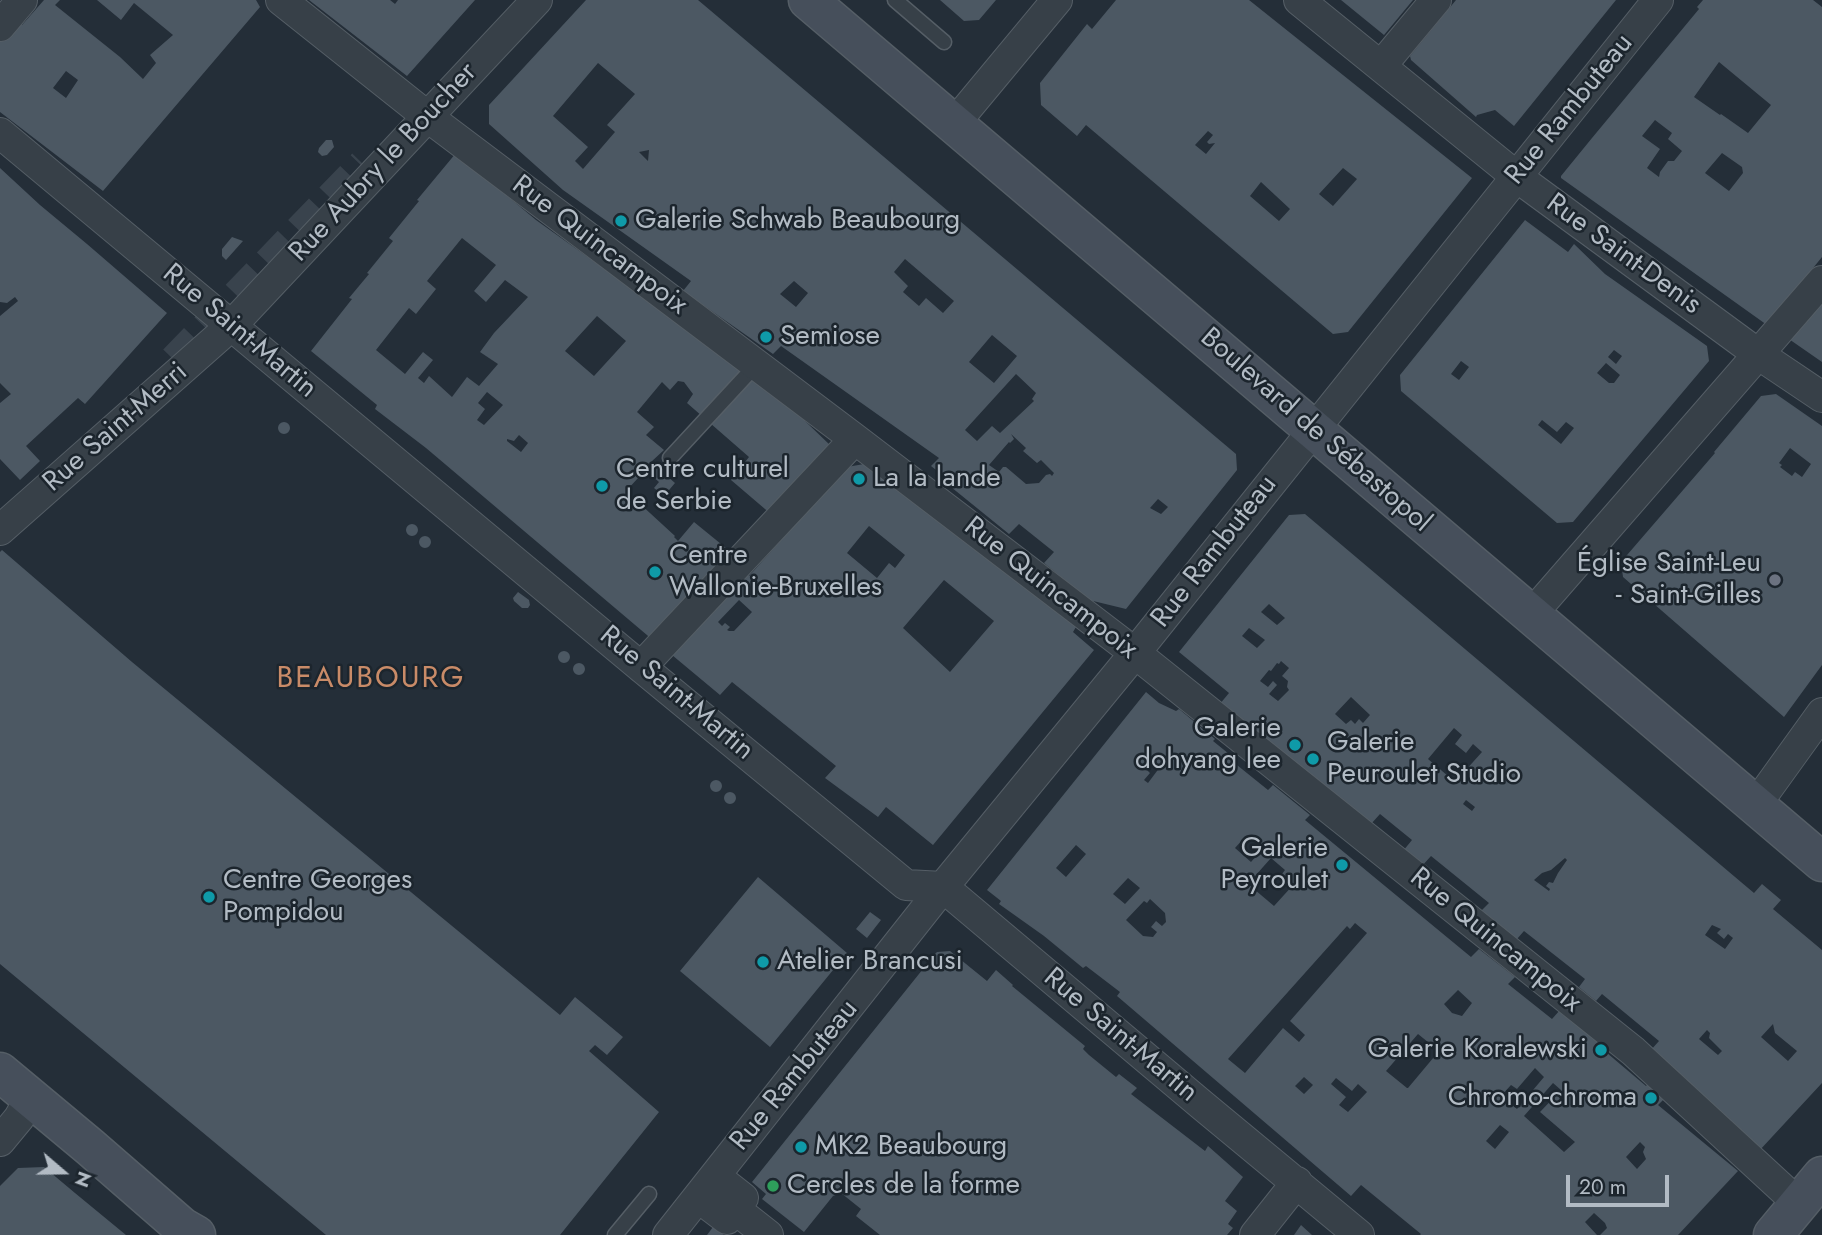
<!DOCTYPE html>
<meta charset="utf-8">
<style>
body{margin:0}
#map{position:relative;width:1822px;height:1235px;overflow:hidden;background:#242e38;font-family:Jost,sans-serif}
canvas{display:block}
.north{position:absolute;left:28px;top:1137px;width:70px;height:70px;-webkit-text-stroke:5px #1c252d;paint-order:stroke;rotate:110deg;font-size:19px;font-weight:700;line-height:28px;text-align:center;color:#b2bbc4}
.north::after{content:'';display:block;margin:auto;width:24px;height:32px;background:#b2bbc4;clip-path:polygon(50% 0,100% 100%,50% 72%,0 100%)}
.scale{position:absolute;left:1566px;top:1175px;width:103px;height:32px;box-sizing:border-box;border:4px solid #b2bbc4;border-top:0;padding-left:9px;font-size:21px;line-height:24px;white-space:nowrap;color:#b2bbc4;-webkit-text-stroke:5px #1c252d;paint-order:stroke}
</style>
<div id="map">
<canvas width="1822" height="1235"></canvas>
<div class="north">N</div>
<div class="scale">20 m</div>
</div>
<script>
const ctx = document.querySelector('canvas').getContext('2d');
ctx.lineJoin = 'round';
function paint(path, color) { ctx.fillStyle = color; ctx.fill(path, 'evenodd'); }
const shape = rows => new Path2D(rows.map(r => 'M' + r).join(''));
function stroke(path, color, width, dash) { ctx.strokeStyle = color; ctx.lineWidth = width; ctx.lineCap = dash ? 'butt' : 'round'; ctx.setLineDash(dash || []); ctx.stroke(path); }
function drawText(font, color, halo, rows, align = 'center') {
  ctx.font = font + ' Jost,sans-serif'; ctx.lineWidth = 5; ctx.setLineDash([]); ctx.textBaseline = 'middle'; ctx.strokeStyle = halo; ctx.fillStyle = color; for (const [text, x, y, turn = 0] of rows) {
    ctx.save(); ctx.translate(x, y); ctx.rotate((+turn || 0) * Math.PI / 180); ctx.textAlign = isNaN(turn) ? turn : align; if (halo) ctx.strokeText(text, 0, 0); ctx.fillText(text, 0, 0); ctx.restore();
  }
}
paint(shape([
 [44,0,60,0,55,5,120,57,143,79,156,63,150,55,173,35,134,3,121,20,97,0,256,0,260,7,103,191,0,112,0,34,13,17,22,25],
 [66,71,78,80,66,98,53,88],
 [309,0,390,0,395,4,398,0,475,0,407,76],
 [586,0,698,0,1236,454,1237,470,1126,609,1089,600,1044,563,1054,552,1019,524,1009,534,951,487,954,484,931,466,939,458,781,346,773,354,683,291,691,281,563,190,489,124,489,105],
 [598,63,635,94,607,125,615,132,583,169,575,161,588,147,553,116],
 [649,150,648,161,639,152],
 [905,259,954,301,943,313,926,298,919,306,903,292,908,286,894,272],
 [794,281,808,293,796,307,780,294],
 [992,335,1017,356,994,383,969,362],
 [1016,374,1036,393,1032,399,1034,401,1000,433,992,426,977,441,965,430],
 [1011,434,1026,448,1023,451,1037,463,1041,460,1054,473,1052,476,1050,474,1046,475,1039,483,1026,484,1006,467,1003,467,999,472,989,465,1009,442,1010,443,1014,439],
 [1158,499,1168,507,1161,514,1150,508],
 [940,0,996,0,979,20,964,21],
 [1116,0,1249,0,1472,178,1348,332,1333,334,1086,125,1077,136,1041,105,1040,83,1087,24,1092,29],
 [1208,131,1213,135,1207,142,1209,144,1215,143,1206,154,1195,145],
 [1343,168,1357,179,1333,206,1319,194],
 [1261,182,1290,209,1279,221,1250,196],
 [1341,0,1413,0,1384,35],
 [1456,0,1616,0,1514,126,1495,110,1477,115,1476,117,1411,60,1410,56],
 [1703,0,1813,0,1822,7,1822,257,1767,325,1561,178,1561,176,1592,138,1699,9,1697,7],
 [1719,62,1771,105,1748,133,1721,114,1720,115,1694,97],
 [1655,120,1672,133,1668,139,1682,151,1674,161,1668,161,1660,172,1659,177,1647,168,1660,149,1642,136],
 [1722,153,1742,167,1743,173,1729,191,1705,173],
 [326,140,332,140,334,147,327,155,322,156,318,152,319,148],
 [456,153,536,220,680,323,806,419,805,421,831,446,772,515,731,480,749,457,687,403,693,394,684,382,678,381,670,390,662,382,637,412,654,427,646,435,664,450,651,462,675,483,664,496,654,488,659,482,644,469,637,475,639,477,626,491,675,536,674,537,678,541,694,522,737,557,654,641,426,448,375,409,377,405,311,351,352,299,349,298,369,274,367,273,393,241,389,238,419,201,417,200],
 [462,238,496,265,474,291,486,302,505,280,528,297,494,333,480,352,498,364,479,386,467,377,452,397,429,376,424,383,418,378,433,360,423,352,405,374,376,350,409,308,416,314,436,289,427,281],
 [597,316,626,341,594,376,565,351],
 [487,392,503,405,484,425,477,420,485,409,478,403],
 [519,435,528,443,521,452,507,441,507,439,514,441],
 [0,168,40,205,87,244,167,313,85,404,78,398,26,446,40,461,20,480,0,459,0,403,11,394,0,383,0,316,18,301,15,297,7,303,0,302],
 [1525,220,1568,252,1574,244,1605,274,1707,346,1709,361,1573,522,1557,523,1401,391,1400,375],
 [1614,350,1622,356,1616,364,1608,357],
 [1461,361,1469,367,1459,380,1451,374],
 [1606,363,1620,375,1614,383,1609,383,1597,373],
 [1542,420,1557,432,1566,422,1574,428,1561,444,1538,425],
 [232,237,243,241,226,260,222,256,222,249],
 [1822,291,1822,362,1786,337],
 [1776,394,1822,426,1822,665,1784,717,1623,577,1621,562,1715,453,1714,452,1761,396],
 [1790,448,1811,464,1802,477,1795,472,1792,476,1780,467,1782,465,1779,463],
 [1712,588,1718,593,1713,599,1707,593],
 '278 428a6 6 0 1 1 12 0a6 6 0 1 1-12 0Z',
 [864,464,881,478,884,473,955,529,1076,627,1073,632,1094,650,933,845,886,807,878,817,825,778,836,766,732,682,720,695,666,650,740,567,749,576,847,467],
 [869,526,905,555,895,568,889,563,877,578,847,553],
 [944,580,994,621,950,672,903,628],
 [739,600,752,612,734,631,729,631,727,630,730,627,725,623,722,626,718,622],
 [1305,514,1754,893,1762,884,1781,900,1773,909,1822,950,1822,1083,1759,1151,1650,1051,1659,1041,1602,994,1596,1001,1580,988,1579,987,1585,979,1524,931,1517,939,1481,911,1489,903,1431,856,1422,866,1403,851,1412,840,1380,814,1371,824,1219,705,1229,693,1179,652,1289,515],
 [1269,604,1285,618,1277,625,1261,612],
 [1249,628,1265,640,1257,648,1242,636],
 [1281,661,1289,668,1282,676,1288,681,1287,687,1289,690,1278,701,1269,694,1277,685,1273,681,1268,687,1260,681,1269,670,1271,671,1277,663,1279,664],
 [1351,697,1370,715,1363,723,1359,719,1355,724,1351,720,1346,724,1335,714],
 [1454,728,1462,735,1455,744,1466,753,1473,744,1482,752,1455,782,1428,759],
 [1466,800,1475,807,1472,811,1463,804],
 [1565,858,1567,860,1558,873,1553,883,1549,882,1546,886,1550,889,1549,891,1534,880,1542,873,1551,870],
 [1712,925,1721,929,1717,933,1724,939,1728,934,1733,938,1725,949,1705,935],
 [1773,1024,1775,1033,1797,1051,1788,1061,1761,1037],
 [1707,1030,1710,1033,1709,1038,1722,1051,1718,1055,1699,1039],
 '406 530a6 6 0 1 1 12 0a6 6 0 1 1-12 0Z',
 '419 542a6 6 0 1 1 12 0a6 6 0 1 1-12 0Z',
 [2,550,132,662,560,1015,575,997,623,1037,607,1055,595,1045,589,1051,659,1112,560,1235,326,1235,0,964,0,552],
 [518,592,529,600,530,605,528,608,522,608,514,601,513,598],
 '558 657a6 6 0 1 1 12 0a6 6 0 1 1-12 0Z',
 '573 669a6 6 0 1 1 12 0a6 6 0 1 1-12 0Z',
 [1146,692,1159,703,1176,711,1179,709,1215,739,1213,741,1234,758,1232,761,1268,790,1273,785,1310,815,1305,820,1471,957,1479,949,1515,977,1508,984,1552,1019,1560,1010,1610,1050,1607,1053,1646,1086,1648,1084,1664,1099,1658,1105,1738,1171,1678,1235,1600,1235,1607,1228,1605,1223,1594,1213,1585,1222,1597,1235,1420,1235,1421,1234,1361,1185,1351,1196,1117,996,1120,992,1086,966,1083,968,1044,936,999,904,1001,901,987,890],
 [1154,762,1160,767,1148,783,1144,780,1150,773,1147,770],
 [1244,838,1250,842,1253,838,1264,847,1251,862,1235,848],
 [1076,845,1086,854,1066,877,1056,868],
 [1271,858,1285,870,1282,874,1294,884,1274,906,1248,884],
 [1128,878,1140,888,1125,904,1113,894],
 [1150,899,1165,913,1166,922,1162,926,1156,921,1151,927,1157,932,1153,937,1143,936,1126,920,1144,901,1147,903],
 [1355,923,1367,933,1290,1021,1305,1035,1299,1042,1283,1028,1245,1073,1228,1059,1347,926,1350,929],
 [1458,990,1472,1003,1462,1016,1452,1013,1444,1004],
 [1418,1034,1439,1051,1408,1088,1407,1088,1386,1071],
 [1535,1068,1544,1077,1517,1109,1501,1096,1511,1085,1517,1089],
 [1304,1077,1313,1085,1304,1094,1295,1086],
 [1336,1078,1352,1091,1358,1084,1367,1092,1348,1112,1339,1105,1346,1097,1331,1084],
 [1553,1083,1561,1090,1540,1112,1575,1142,1564,1152,1524,1116],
 [1500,1125,1509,1132,1495,1149,1486,1141],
 [1640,1142,1645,1147,1643,1152,1646,1159,1637,1169,1626,1157],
 '710 786a6 6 0 1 1 12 0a6 6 0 1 1-12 0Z',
 '724 798a6 6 0 1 1 12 0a6 6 0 1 1-12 0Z',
 [758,877,847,953,770,1047,680,971],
 [870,912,881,920,867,938,856,929],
 [950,951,987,981,996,970,1013,985,1012,986,1085,1046,1083,1049,1089,1055,1116,1077,1119,1074,1137,1088,1131,1094,1205,1151,1208,1146,1243,1177,1225,1201,1237,1211,1228,1224,1233,1228,1227,1235,880,1235,856,1216,861,1209,841,1193,833,1196,804,1232,762,1199,766,1194,752,1182,935,954,937,952],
 [44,1167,75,1193,126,1235,0,1235,0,1186,18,1168],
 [1301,1225,1312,1235,1294,1235],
 [713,1227,724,1235,707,1235]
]), '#4c5863');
stroke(shape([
 [174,360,363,164]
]), '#39434d', 30, [30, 15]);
const lane = shape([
 [895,0,944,42],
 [670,458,756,365],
 [615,1235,649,1194]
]);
const street = shape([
 [281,0,428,117,855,439,1135,653,1633,1051,1799,1204],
 [1299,0,1517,177,1758,354,1822,397],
 [0,26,22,0],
 [1381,66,1436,0],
 [954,124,1057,0],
 [0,133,641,667,906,885,943,887,1202,1105,1359,1235],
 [0,530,232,325,537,0],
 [1531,615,1822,281],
 [641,667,855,439],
 [1755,806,1822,713],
 [0,1141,19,1118,31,1097],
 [698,1197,727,1219,743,1198,715,1176],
 [735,1209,768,1235],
 [668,1235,943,887,1135,653,1658,0],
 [1255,1235,1297,1182]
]);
const secondary = shape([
 [808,0,1822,862],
 [0,1072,90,1147,182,1227,196,1235],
 [1773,1235,1822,1176]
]);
stroke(lane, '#555e66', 17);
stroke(street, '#555e66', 32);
stroke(secondary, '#555e66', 41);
stroke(lane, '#374048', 14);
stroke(street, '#374048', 30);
stroke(secondary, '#464f5b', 38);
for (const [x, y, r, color] of [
 [621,221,7,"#0f9aa8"],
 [766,337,7,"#0f9aa8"],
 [859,479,7,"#0f9aa8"],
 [602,486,7,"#0f9aa8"],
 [655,572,7,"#0f9aa8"],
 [1775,580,7,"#6b7280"],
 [1295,745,7,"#0f9aa8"],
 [1313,759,7,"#0f9aa8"],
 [1342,865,7,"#0f9aa8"],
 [209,897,7,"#0f9aa8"],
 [763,962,7,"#0f9aa8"],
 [1601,1050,7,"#0f9aa8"],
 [1651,1098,7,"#0f9aa8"],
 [801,1147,7,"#0f9aa8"],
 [773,1186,7,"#2e9e5b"]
]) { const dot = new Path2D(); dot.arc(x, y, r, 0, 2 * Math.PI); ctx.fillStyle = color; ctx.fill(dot); stroke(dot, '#1c252d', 2.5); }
drawText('28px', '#b2bbc4', '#1c252d', [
 ["Rue Rambuteau",1570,110,-51],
 ["Rue Aubry le Boucher",384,163,-47],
 ["Rue Quincampoix",599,246,37],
 ["Rue Saint-Denis",1623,255,36],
 ["Rue Saint-Martin",239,332,40],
 ["Rue Saint-Merri",116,428,-41],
 ["Boulevard de Sébastopol",1315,431,41],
 ["Rue Rambuteau",1215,552,-52],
 ["Rue Quincampoix",1050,589,38],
 ["Rue Saint-Martin",676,694,40],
 ["Rue Quincampoix",1495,941,39],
 ["Rue Saint-Martin",1120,1036,40],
 ["Rue Rambuteau",795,1076,-51]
]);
drawText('28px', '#b2bbc4', '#1c252d', [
 ["Galerie Schwab Beaubourg",635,221],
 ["Semiose",780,337],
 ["Centre culturel",616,470],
 ["de Serbie",616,502],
 ["La la lande",873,479],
 ["Centre",669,556],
 ["Wallonie-Bruxelles",669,588],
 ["Église Saint-Leu",1761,564,"right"],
 ["- Saint-Gilles",1761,596,"right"],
 ["Galerie",1281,729,"right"],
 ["dohyang lee",1281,761,"right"],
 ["Galerie",1327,743],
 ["Peuroulet Studio",1327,775],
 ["Galerie",1328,849,"right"],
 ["Peyroulet",1328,881,"right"],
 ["Centre Georges",223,881],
 ["Pompidou",223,913],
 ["Atelier Brancusi",777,962],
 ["Galerie Koralewski",1587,1050,"right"],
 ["Chromo-chroma",1637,1098,"right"],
 ["MK2 Beaubourg",815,1147],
 ["Cercles de la forme",787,1186]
], 'left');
ctx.letterSpacing = '2px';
drawText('30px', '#c98b68', '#1c252d', [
 ["BEAUBOURG",371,680]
]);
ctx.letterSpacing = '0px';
</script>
